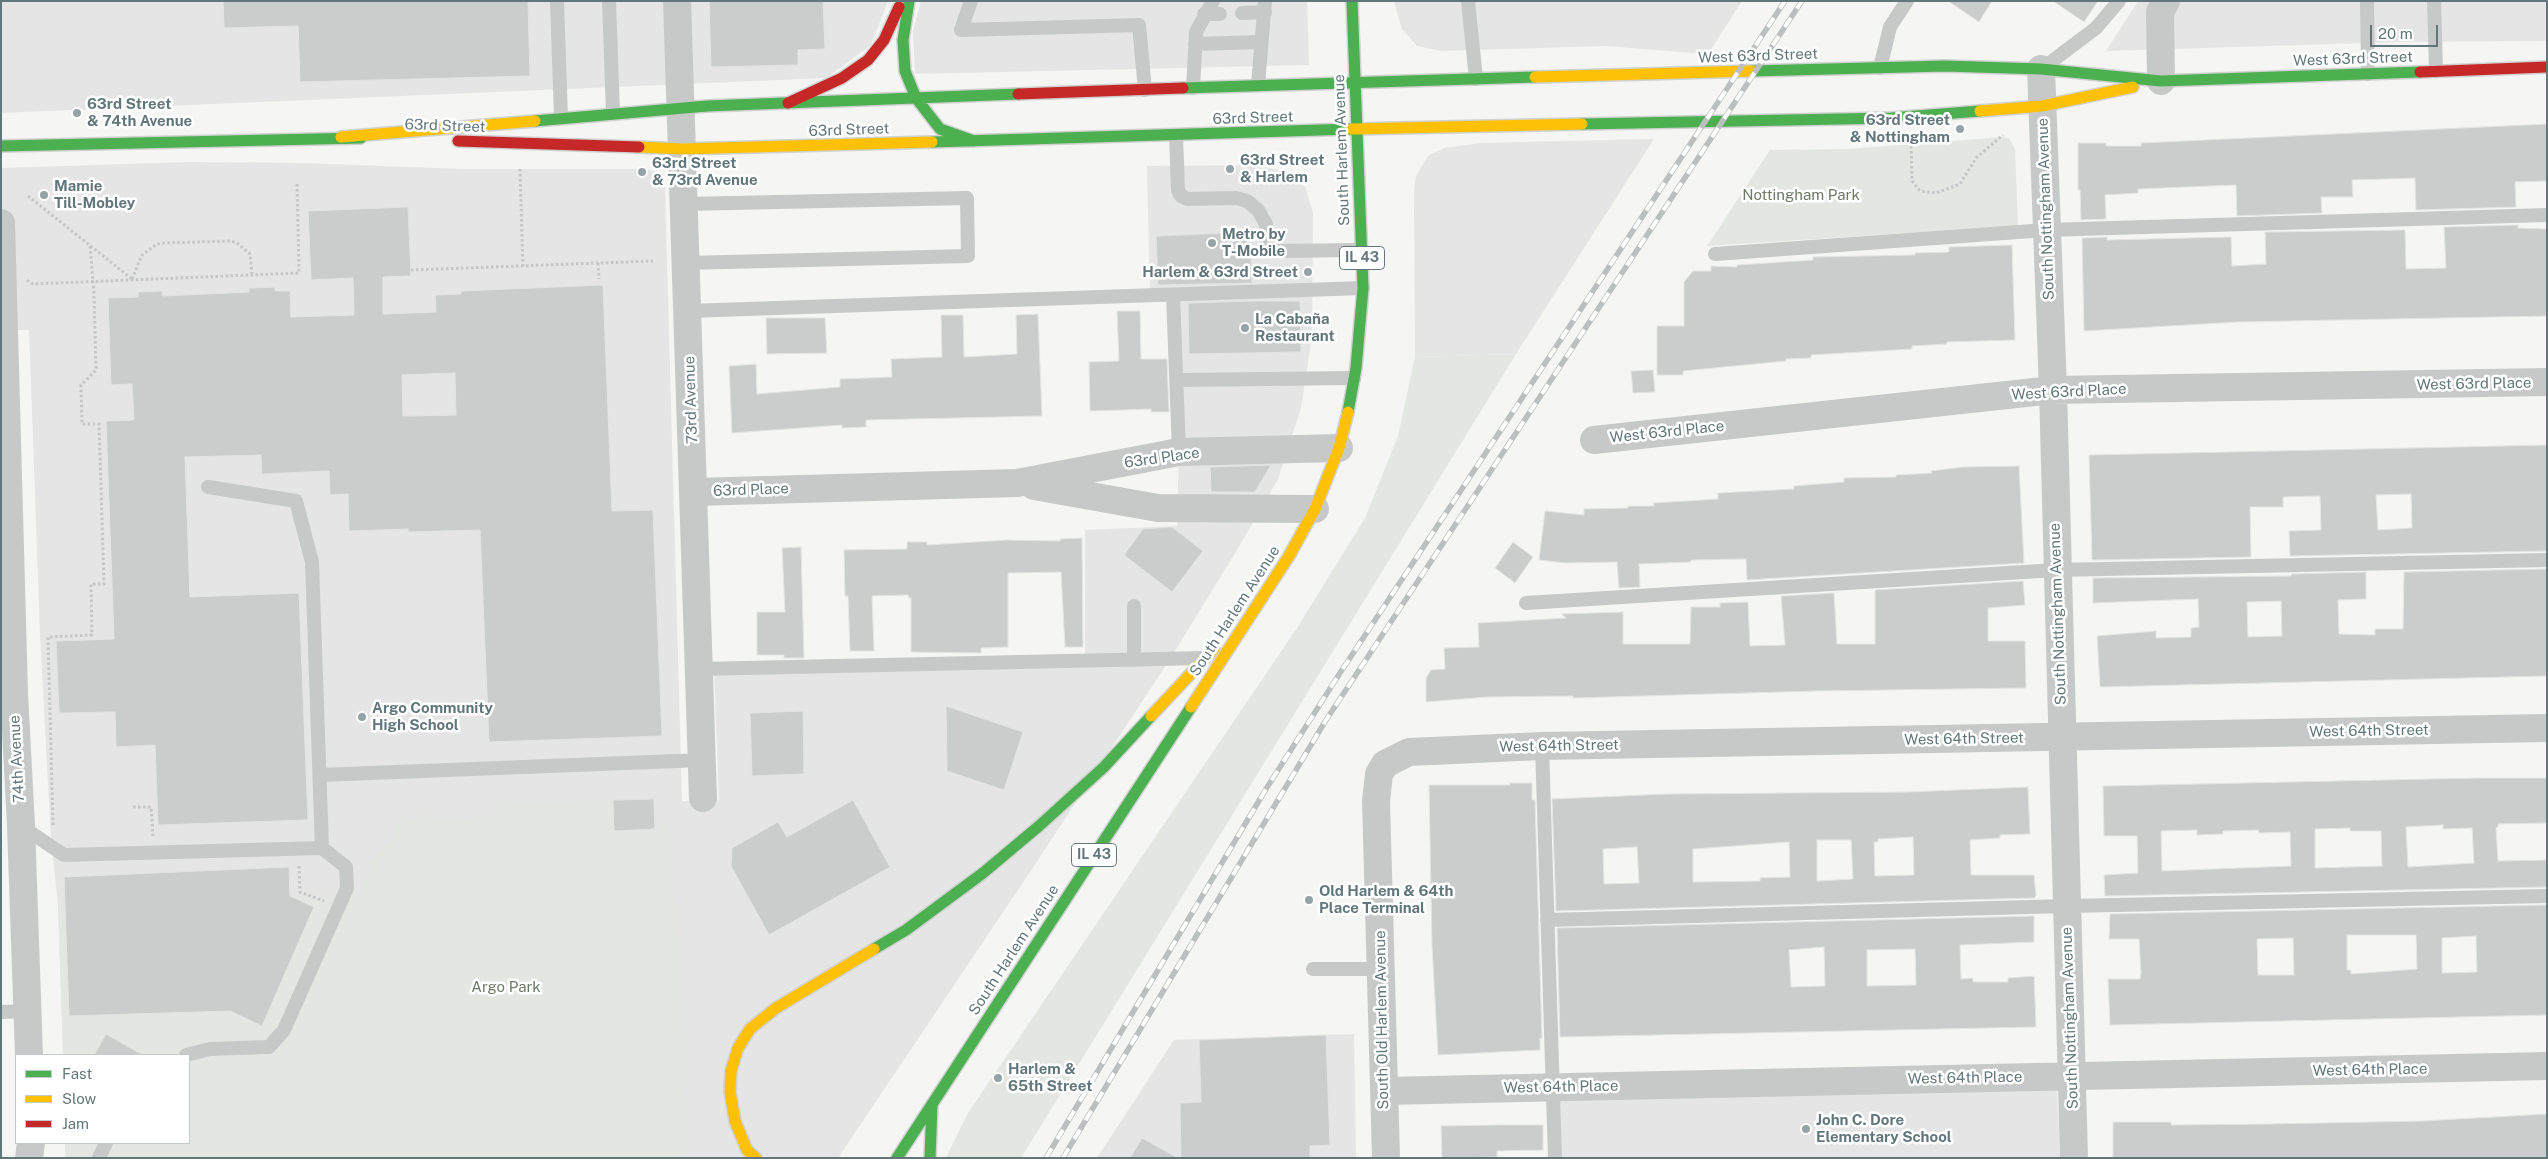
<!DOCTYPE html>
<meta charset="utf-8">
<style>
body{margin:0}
#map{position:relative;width:2548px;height:1159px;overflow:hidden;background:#f5f5f4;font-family:"Public Sans",sans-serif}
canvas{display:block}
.frame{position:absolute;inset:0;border:2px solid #62777c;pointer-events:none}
.legend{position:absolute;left:15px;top:1054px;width:175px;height:90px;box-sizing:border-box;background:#fff;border:1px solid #c0c9cb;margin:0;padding:6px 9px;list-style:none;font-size:15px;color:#62777c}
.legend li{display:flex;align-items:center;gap:10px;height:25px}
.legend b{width:25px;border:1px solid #c0c9cb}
.scale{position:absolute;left:2370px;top:25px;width:68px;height:22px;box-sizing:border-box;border:2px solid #62777c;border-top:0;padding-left:6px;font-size:15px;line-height:18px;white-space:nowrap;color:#62777c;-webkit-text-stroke:4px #fff;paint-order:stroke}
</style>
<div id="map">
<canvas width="2548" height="1159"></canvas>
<div class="frame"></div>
<ul class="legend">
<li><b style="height:6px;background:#4caf50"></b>Fast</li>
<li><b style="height:6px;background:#ffc107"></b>Slow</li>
<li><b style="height:6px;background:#c62828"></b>Jam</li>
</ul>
<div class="scale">20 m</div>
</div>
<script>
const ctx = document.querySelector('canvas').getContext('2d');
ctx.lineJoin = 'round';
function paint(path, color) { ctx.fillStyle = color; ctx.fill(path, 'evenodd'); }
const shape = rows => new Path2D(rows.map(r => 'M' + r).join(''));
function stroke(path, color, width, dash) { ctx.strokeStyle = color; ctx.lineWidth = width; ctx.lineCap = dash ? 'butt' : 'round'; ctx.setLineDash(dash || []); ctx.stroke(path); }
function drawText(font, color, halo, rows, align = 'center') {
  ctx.font = font + ' "Public Sans",sans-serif'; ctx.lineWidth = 5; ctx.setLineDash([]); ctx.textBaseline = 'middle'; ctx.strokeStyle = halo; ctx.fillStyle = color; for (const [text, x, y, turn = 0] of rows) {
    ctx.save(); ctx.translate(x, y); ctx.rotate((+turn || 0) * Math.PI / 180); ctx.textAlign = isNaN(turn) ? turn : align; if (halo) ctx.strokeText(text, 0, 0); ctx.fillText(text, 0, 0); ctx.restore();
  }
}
paint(shape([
 [1,1,888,1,871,45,826,78,1,113],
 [921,1,1307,1,1309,65,915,74,913,31],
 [1394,1,1742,1,1708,54,1605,46,1442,51,1417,46,1402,29],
 [2138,1,2547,1,2547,41,2397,42,2106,51],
 [1654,139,1516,354,1415,357,1414,191,1416,176,1428,156,1444,148,1481,143],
 [190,162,299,163,465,169,640,169,655,171,662,178,665,188,682,801,719,800,714,668,1085,661,1085,530,1177,526,1179,452,1173,295,1150,295,1147,166,1256,165,1286,172,1305,187,1313,213,1312,336,1301,408,1278,479,1240,545,1170,659,1030,872,838,1158,66,1158,65,1143,189,1143,189,1055,63,1055,58,904,51,840,40,633,29,330,1,330,1,168],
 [1354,1034,1356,1158,1097,1158,1174,1040],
 [2057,1086,2060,1158,1555,1158,1553,1101]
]), '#e4e5e4');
paint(shape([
 [2004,137,2009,138,2015,149,2018,226,1707,246,1770,150,1848,149],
 [1516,354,1021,1158,946,1158,968,1113,1297,628,1365,518,1398,436,1415,357],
 [612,800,614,833,657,832,658,826,670,825,684,1158,66,1158,65,1143,189,1143,189,1055,63,1055,58,904,362,893,371,865,394,838,398,824,419,814,436,819,504,816,504,804]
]), '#e4e7e1');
const building = shape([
 [223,1,528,1,530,76,300,82,298,26,224,28,223,1],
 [709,1,823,1,825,49,798,50,798,65,711,67,709,1],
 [1948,1,1992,1,1979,22,1948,1],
 [2053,1,2098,1,2084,22,2053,1],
 [2547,124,2547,181,2515,182,2516,207,2416,210,2415,178,2386,179,2352,180,2353,197,2321,197,2322,213,2237,216,2236,185,2138,189,2138,193,2105,195,2106,219,2081,220,2080,190,2078,190,2078,143,2106,143,2106,146,2141,146,2141,143,2547,124],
 [408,207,411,276,383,277,383,314,436,312,435,295,461,294,461,291,603,285,612,511,653,510,662,736,489,742,480,530,408,532,408,529,349,531,348,494,330,495,329,471,262,474,261,455,185,457,190,597,299,593,308,820,158,825,155,745,116,747,115,712,59,713,56,641,114,639,106,421,134,420,132,384,111,385,108,298,138,297,138,292,162,291,163,296,249,292,249,288,275,287,275,291,290,291,291,317,354,315,353,278,311,280,308,211,408,207],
 [455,373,456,415,403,416,402,375,455,373],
 [2518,225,2518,228,2547,229,2547,316,2238,322,2084,331,2082,238,2107,237,2107,240,2231,237,2232,266,2266,264,2265,232,2405,230,2406,269,2446,268,2444,227,2518,225],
 [1250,232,1252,283,1158,285,1156,236,1250,232],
 [2012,245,2015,340,1947,342,1947,344,1912,346,1912,349,1811,355,1811,358,1786,359,1786,361,1683,371,1683,375,1657,375,1657,326,1684,326,1684,282,1693,271,1711,271,1711,266,1737,267,1737,265,1813,260,1813,257,1915,255,1915,253,1949,252,1949,247,2012,245],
 [1252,301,1300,301,1301,352,1189,354,1188,303,1252,301],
 [1117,311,1140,311,1141,359,1167,359,1169,412,1151,412,1151,409,1090,411,1089,362,1119,361,1117,311],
 [1038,314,1042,416,866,420,866,427,842,428,842,425,732,433,729,366,756,364,757,394,840,387,840,379,892,377,891,359,942,357,941,315,963,315,964,357,1017,354,1016,315,1038,314],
 [766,318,825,318,827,353,767,354,766,318],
 [1653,370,1655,392,1633,393,1631,371,1653,370],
 [2547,445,2547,551,2290,556,2289,531,2321,530,2320,496,2283,497,2283,507,2250,507,2251,557,2092,560,2089,455,2547,445],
 [2411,494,2412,528,2378,530,2376,495,2411,494],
 [1271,465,1255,492,1211,492,1210,467,1271,465],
 [2019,466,2024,563,1747,580,1746,559,1691,560,1691,562,1639,564,1640,587,1619,588,1617,562,1566,563,1539,560,1545,511,1584,515,1584,509,1628,508,1628,506,1654,506,1653,503,1718,499,1718,493,1794,489,1794,486,1844,482,1844,478,1896,477,1896,475,1932,473,1931,471,1963,467,2019,466],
 [1172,527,1203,551,1172,592,1124,555,1143,529,1172,527],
 [1082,538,1083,647,1065,647,1061,572,1008,573,1008,647,981,648,981,653,911,652,911,598,909,598,908,595,872,596,874,651,850,651,848,596,845,596,844,550,907,549,907,542,927,542,927,545,1007,540,1060,541,1060,539,1082,538],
 [1513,542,1533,557,1515,583,1495,568,1513,542],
 [801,547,804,658,784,658,784,655,757,655,757,612,785,612,782,548,801,547],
 [2547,569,2547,676,2100,687,2097,636,2156,631,2156,638,2191,637,2191,628,2199,627,2198,599,2093,603,2093,578,2291,576,2291,574,2366,572,2366,599,2338,600,2339,634,2375,635,2375,629,2403,629,2404,572,2547,569],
 [2281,601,2282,636,2248,637,2247,602,2281,601],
 [2023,581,2025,605,1988,608,1988,641,2025,641,2026,688,1816,691,1573,698,1573,696,1487,697,1426,702,1426,678,1431,670,1445,669,1444,648,1479,647,1478,623,1566,618,1561,614,1623,612,1623,644,1690,644,1691,607,1720,607,1720,603,1748,602,1750,646,1785,645,1781,596,1834,593,1837,644,1875,644,1875,590,2023,581],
 [946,706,1023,732,1004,790,947,771,946,706],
 [803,711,804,774,752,776,750,713,803,711],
 [2478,778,2547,778,2547,823,2498,824,2498,827,2496,828,2498,861,2547,860,2547,887,2105,896,2104,875,2138,873,2137,836,2104,836,2103,786,2478,778],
 [2443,825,2443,829,2472,828,2474,863,2408,867,2406,827,2443,825],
 [2350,828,2350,831,2381,831,2382,866,2315,868,2315,829,2350,828],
 [2197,830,2197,835,2223,834,2223,831,2258,830,2259,833,2290,832,2291,866,2162,871,2161,831,2197,830],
 [1510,783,1532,783,1532,800,1535,800,1542,1038,1540,1038,1540,1050,1438,1055,1432,946,1429,785,1510,785,1510,783],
 [2028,787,2030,834,2000,835,2000,838,1970,840,1971,875,2034,875,2036,896,2034,898,1556,911,1552,799,1667,794,1908,792,2028,787],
 [1913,837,1914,875,1875,876,1874,842,1878,842,1878,839,1913,837],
 [1817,840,1851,840,1853,879,1817,881,1817,840],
 [1789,842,1790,877,1760,878,1760,881,1693,882,1693,849,1789,842],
 [1637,847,1639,883,1604,884,1603,849,1637,847],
 [654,799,655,829,614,831,613,800,654,799],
 [853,800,890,867,769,935,731,866,732,848,778,822,787,837,853,800],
 [289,867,290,896,314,907,262,1026,230,1011,69,1016,64,877,289,867],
 [2547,905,2547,1015,2110,1025,2108,979,2140,979,2141,973,2139,939,2109,939,2110,914,2547,905],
 [2347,935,2416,935,2417,969,2351,974,2351,970,2347,970,2347,935],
 [2476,936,2477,972,2442,973,2442,938,2476,936],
 [2293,938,2294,975,2258,975,2257,939,2293,938],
 [2034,916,2034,942,1960,945,1961,979,1973,978,1973,982,2008,982,2008,978,2034,976,2036,1027,1560,1037,1557,928,2034,916],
 [1824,947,1825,986,1791,987,1789,950,1824,947],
 [1915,949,1916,985,1867,986,1867,950,1915,949],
 [106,1034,143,1055,94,1055,106,1034],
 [1326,1035,1330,1145,1310,1146,1310,1158,1181,1158,1180,1103,1201,1102,1199,1040,1326,1035],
 [2547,1114,2547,1158,2113,1158,2113,1122,2171,1122,2171,1125,2269,1124,2422,1121,2547,1114],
 [1496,1125,1543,1125,1543,1150,1497,1151,1497,1157,1442,1158,1441,1126,1496,1125],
 [1142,1138,1178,1158,1130,1158,1142,1138]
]);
paint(building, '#cbcdcd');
stroke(building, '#e4e4e4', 1);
const fast = shape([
 [909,1,903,40,905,71,916,98,940,129,974,141],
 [1752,71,1945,66,2041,69,2161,81,2420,72],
 [1183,88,1535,77],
 [535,121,707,106,1018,94],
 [1582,124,1891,118,1980,111],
 [932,142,1352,129],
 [1,146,361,138],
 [1348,412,1356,368,1363,288,1352,1],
 [874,949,906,930,983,873,1039,826,1104,767,1151,716],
 [897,1158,1191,707],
 [930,1158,932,1104]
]);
const slow = shape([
 [1535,77,1752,71],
 [1980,111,2042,106,2133,87],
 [1352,129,1582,124],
 [341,137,535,121],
 [639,147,682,149,932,142],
 [1191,707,1289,556,1315,509,1339,448,1348,412],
 [1151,716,1214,649],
 [756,1158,747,1150,735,1121,730,1092,731,1071,738,1048,750,1029,776,1008,874,949]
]);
const jam = shape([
 [2420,72,2547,67],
 [1018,94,1183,88],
 [788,103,842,78,868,60,884,40,899,7],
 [458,141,639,147]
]);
stroke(fast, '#d0d2d2', 14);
stroke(slow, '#d0d2d2', 14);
stroke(jam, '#d0d2d2', 14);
stroke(shape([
 [1911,141,1912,181,1920,191,1936,193,1960,184,1976,158,2003,135],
 [520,169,523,269],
 [28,196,132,279],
 [598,263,599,279],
 [411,270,653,261],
 [132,279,142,255,157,244,165,243,231,241,237,243,250,254,252,274],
 [27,280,33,284,299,273,297,182],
 [133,807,151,807,153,836],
 [53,825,48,637,92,635,91,584,104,584,99,424,82,424,81,385,96,370,94,294,90,245],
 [299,866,300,892,324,901]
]), '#c5c6c7', 3, [2.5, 2.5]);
stroke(shape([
 [557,1,561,118],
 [609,1,613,113],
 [971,1,961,30,1139,25,1145,90],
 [1468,1,1476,79],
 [2367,1,2368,74],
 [2434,1,2436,71],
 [1242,13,1265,12],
 [1204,14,1220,14],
 [1195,44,1261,42],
 [1880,68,1890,27,1907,1],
 [2043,68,2096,28,2119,1],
 [1258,85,1265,1],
 [1193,88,1196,32,1213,1],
 [1176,135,1178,190,1181,196,1187,199,1236,198,1247,201,1258,210,1266,224,1266,242,1271,249,1278,251,1361,250],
 [684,204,967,198,968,256,686,263],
 [1715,254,2046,230,2547,215],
 [1173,295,1179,452],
 [688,311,1363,288],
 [1177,380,1354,378],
 [208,487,296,501,312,562,322,848],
 [1526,603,2056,570,2547,560],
 [1134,606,1134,660],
 [699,669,1204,658],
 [1542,746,1555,1158],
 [320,775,702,760],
 [21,826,64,855,322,848,346,867,347,888,284,1030,269,1047,210,1049,186,1055],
 [1547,920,2067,906,2547,896],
 [1313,969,1381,969],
 [1,1012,28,1011],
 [99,1158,106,1143]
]), '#c7c9c9', 14);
stroke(shape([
 [677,1,703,798],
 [2041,69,2053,390,2074,1158],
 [2161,81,2160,12,2166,1],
 [1,223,14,693,21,826,29,1055],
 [1594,440,2053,390,2547,382],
 [1034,486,1158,508,1315,509],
 [694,492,1017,483,1179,452,1339,448],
 [1384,1091,2547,1066],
 [29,1158,31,1143],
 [1386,1158,1376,801,1379,774,1385,764,1409,752,1542,746,2547,728]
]), '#c7c9c9', 28);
stroke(fast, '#4caf50', 11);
stroke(slow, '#ffc107', 11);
stroke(jam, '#c62828', 11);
const rail = shape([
 [1046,1158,1266,789,1340,673,1785,1],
 [1063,1158,1326,720,1802,1]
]);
stroke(rail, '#bcbfbf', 5.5);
stroke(rail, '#fff', 4, [11]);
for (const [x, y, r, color] of [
 [77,113,5,"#95a3a6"],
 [1960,129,5,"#95a3a6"],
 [1230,169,5,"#95a3a6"],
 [642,172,5,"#95a3a6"],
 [44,195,5,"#95a3a6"],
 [1212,243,5,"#95a3a6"],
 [1308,272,5,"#95a3a6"],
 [1245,328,5,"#95a3a6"],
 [362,717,5,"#95a3a6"],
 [1309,900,5,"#95a3a6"],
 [998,1078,5,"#95a3a6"],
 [1806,1129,5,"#95a3a6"]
]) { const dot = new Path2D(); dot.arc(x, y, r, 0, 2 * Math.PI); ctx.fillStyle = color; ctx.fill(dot); stroke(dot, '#fff', 2); }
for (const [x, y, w] of [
 [1362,258,45],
 [1094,855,45]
]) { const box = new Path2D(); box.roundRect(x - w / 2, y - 11.5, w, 23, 4); ctx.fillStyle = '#fff'; ctx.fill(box); stroke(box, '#62777c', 1); }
drawText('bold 14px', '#62777c', null, [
 ["IL 43",1362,258],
 ["IL 43",1094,855]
]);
drawText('15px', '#62777c', '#fff', [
 ["West 63rd Street",1758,56,-2],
 ["West 63rd Street",2353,59,-2],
 ["63rd Street",1253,118,-2],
 ["63rd Street",445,126,2],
 ["63rd Street",849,130,-2],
 ["South Harlem Avenue",1342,150,-92],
 ["South Nottingham Avenue",2046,209,-92],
 ["West 63rd Place",2474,384,-1],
 ["West 63rd Place",2069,392,-3],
 ["73rd Avenue",691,400,-92],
 ["West 63rd Place",1667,432,-6],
 ["63rd Place",1162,458,-8],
 ["63rd Place",751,490,-2],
 ["South Harlem Avenue",1235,611,-57],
 ["South Nottingham Avenue",2058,614,-92],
 ["West 64th Street",2369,731,-1],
 ["West 64th Street",1964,739,-1],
 ["West 64th Street",1559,746,-1],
 ["74th Avenue",17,759,-93],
 ["South Harlem Avenue",1014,950,-57],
 ["South Nottingham Avenue",2070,1018,-92],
 ["South Old Harlem Avenue",1382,1020,-91],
 ["West 64th Place",2370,1070,-1],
 ["West 64th Place",1965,1078,-1],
 ["West 64th Place",1561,1087,-1]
]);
drawText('bold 15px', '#62777c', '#fff', [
 ["63rd Street",87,104],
 ["& 74th Avenue",87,121],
 ["63rd Street",1950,120,"right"],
 ["& Nottingham",1950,137,"right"],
 ["63rd Street",1240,160],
 ["& Harlem",1240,177],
 ["63rd Street",652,163],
 ["& 73rd Avenue",652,180],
 ["Mamie",54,186],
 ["Till-Mobley",54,203],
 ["Metro by",1222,234],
 ["T-Mobile",1222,251],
 ["Harlem & 63rd Street",1298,272,"right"],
 ["La Cabaña",1255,319],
 ["Restaurant",1255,336],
 ["Argo Community",372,708],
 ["High School",372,725],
 ["Old Harlem & 64th",1319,891],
 ["Place Terminal",1319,908],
 ["Harlem &",1008,1069],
 ["65th Street",1008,1086],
 ["John C. Dore",1816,1120],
 ["Elementary School",1816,1137]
], 'left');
drawText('15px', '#6d7a65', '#fff', [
 ["Nottingham Park",1801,195],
 ["Argo Park",506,987]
]);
</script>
